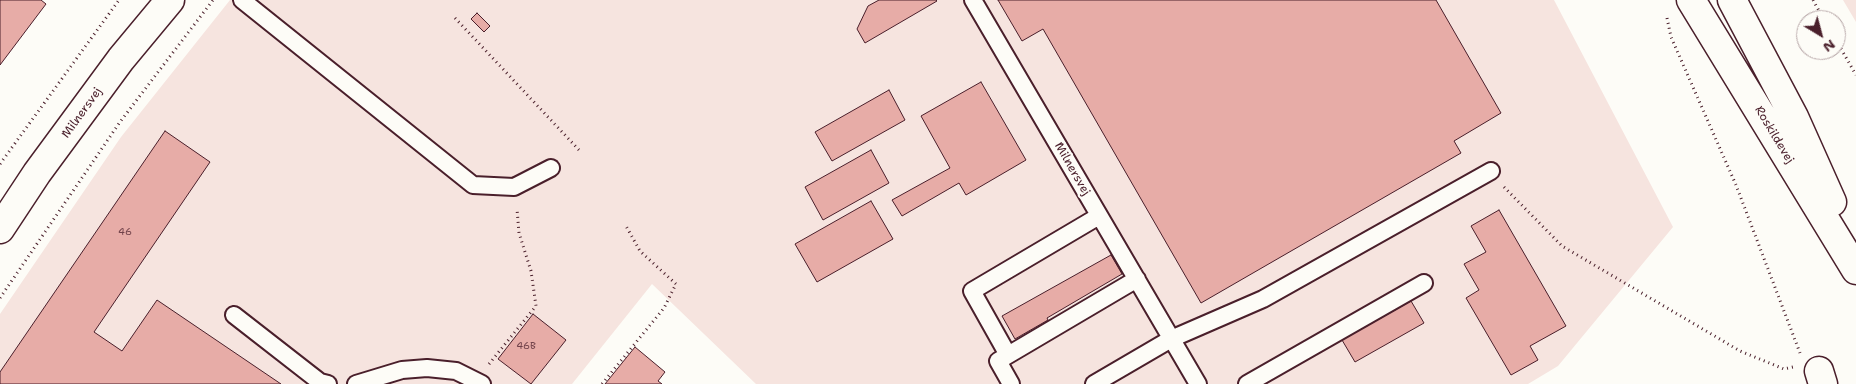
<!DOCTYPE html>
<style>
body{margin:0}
#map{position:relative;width:1856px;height:384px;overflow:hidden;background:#fdfcf7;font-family:"Shantell Sans",sans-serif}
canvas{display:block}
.north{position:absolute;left:1796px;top:10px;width:50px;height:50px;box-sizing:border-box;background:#fdfcf7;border:1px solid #b5a4a5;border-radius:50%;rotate:143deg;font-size:14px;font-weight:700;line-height:20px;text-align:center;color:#4a1f2b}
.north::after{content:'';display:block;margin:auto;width:18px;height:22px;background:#4a1f2b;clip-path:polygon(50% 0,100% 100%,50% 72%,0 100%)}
</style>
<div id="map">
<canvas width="1856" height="384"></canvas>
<div class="north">N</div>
</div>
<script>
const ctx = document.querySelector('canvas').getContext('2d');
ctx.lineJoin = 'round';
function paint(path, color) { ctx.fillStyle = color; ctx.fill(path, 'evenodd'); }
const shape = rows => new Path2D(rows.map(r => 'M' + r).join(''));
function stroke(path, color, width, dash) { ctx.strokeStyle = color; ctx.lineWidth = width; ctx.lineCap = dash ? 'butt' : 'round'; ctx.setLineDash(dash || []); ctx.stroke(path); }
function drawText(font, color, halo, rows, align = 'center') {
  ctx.font = font + ' "Shantell Sans",sans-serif'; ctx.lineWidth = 4.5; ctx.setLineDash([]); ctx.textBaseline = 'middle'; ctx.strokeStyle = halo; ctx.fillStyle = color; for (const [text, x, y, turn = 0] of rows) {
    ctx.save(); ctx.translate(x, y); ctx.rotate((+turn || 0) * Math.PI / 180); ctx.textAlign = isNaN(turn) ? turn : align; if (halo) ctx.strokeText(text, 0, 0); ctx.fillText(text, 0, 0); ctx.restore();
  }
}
paint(shape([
 [230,0,1554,0,1673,227,1558,366,1528,384,756,384,652,284,572,384,0,384,0,314,121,137],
 [1843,0,1856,0,1856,22]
]), '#f6e4df');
const building = shape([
 [0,0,41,0,46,4,0,65,0,0],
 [879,0,936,0,937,1,865,43,857,29,868,6,879,0],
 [998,0,1436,0,1501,113,1454,141,1461,153,1201,303,1043,29,1022,41,998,0],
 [477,13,490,26,484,32,471,19,477,13],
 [981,82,1026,160,966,195,959,183,902,216,892,200,950,168,921,116,981,82],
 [889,90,905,120,832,161,815,132,889,90],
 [165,131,210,162,94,332,122,351,157,300,281,384,0,384,0,372,165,131],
 [871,150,889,183,823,220,805,187,871,150],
 [871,201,893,239,817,282,795,244,871,201],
 [1499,210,1566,326,1530,346,1538,360,1511,375,1466,298,1479,290,1464,264,1486,252,1471,226,1499,210],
 [1111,255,1122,274,1047,318,1048,320,1015,339,1002,316,1111,255],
 [1411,301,1424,323,1355,362,1342,340,1411,301],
 [533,314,566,340,531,384,498,359,533,314],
 [635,347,665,372,658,381,662,384,605,384,635,347]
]);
paint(building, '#e7aca7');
stroke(building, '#4a1f2b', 1);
const service = shape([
 [242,0,473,185,514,187,551,168],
 [973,0,1198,384],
 [234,315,320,382,328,384],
 [1008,355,972,291,1099,216],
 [356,384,402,370,427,368,456,371,482,384],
 [1011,384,998,361,1137,279],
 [1094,384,1171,339,1263,299,1491,171],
 [1247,384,1424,283]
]);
const minor = shape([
 [1819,371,1823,384]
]);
const tertiary = shape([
 [1691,0,1856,270],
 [1732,0,1794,117,1832,202],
 [0,229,37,173,121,59,170,0]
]);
stroke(service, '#4a1f2b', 20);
stroke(minor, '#4a1f2b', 31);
stroke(tertiary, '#4a1f2b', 31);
stroke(shape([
 [1813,0,1824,20],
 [455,18,580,151],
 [1667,18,1671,37,1736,185,1800,353],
 [1836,40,1856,75],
 [0,164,119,0],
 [1504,187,1562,246,1740,351,1784,369,1793,367],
 [0,298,120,122,213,0],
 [489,364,536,306,531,271,519,233,517,209],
 [602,384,664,308,676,284,640,251,626,226]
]), '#4a1f2b', 3, [1, 4]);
stroke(service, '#fdfcf7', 16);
stroke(minor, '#fdfcf7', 28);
stroke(tertiary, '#fdfcf7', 28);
drawText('10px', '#71424a', null, [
 ["46",125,232],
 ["46B",526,346]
]);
drawText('12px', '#4a1f2b', '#fdfcf7', [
 ["Milnersvej",82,113,-54],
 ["Roskildevej",1774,135,59],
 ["Milnersvej",1072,169,60]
]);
</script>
